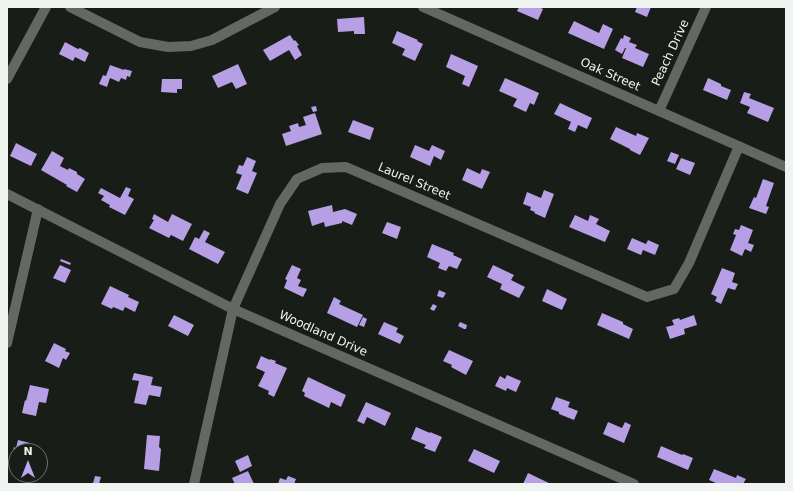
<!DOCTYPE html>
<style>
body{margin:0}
#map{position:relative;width:793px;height:491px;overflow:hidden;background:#181d17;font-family:"DejaVu Sans",sans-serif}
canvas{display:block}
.frame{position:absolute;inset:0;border:8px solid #f0f4f0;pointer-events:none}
.north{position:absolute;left:8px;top:443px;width:40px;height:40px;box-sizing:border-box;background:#181d17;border:1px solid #6e736e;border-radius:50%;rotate:0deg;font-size:11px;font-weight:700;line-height:16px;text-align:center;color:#f0f4f0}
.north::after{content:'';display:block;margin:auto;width:14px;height:18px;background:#c1a8f3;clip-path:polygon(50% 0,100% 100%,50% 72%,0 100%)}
</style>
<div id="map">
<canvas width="793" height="491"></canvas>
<div class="frame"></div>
<div class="north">N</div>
</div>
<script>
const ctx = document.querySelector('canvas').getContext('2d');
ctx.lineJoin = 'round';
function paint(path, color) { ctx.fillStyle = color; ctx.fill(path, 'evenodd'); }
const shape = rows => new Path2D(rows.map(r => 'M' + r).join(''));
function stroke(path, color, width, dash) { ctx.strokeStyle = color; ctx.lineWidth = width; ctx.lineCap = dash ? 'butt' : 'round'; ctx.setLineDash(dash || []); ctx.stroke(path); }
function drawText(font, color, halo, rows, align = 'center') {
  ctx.font = font + ' "DejaVu Sans",sans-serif'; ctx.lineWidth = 4; ctx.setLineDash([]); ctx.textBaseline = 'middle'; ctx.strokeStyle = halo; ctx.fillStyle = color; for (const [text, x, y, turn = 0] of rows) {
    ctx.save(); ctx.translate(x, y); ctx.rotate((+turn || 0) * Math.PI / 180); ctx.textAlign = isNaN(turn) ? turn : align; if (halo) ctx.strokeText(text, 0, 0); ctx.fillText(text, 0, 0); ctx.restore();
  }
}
paint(shape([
 [519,7,539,7,543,9,538,20,517,11],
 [637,7,651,7,647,17,635,12],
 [364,17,365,34,354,34,354,31,338,32,337,19],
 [574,21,599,33,603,24,613,29,604,49,568,33],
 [397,31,418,40,417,41,423,44,415,61,402,55,405,49,392,43],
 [290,35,294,41,295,40,299,45,297,46,302,55,295,60,289,50,270,61,263,50],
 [624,35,631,38,629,42,637,45,635,48,649,54,643,67,622,58,626,48,625,48,622,54,615,50,621,38,623,39],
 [65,42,78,49,80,48,89,53,85,62,75,57,73,61,59,54],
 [451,54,478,66,469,87,462,84,465,76,446,67],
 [238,64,247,84,236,89,232,82,218,88,212,76],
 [110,65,124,70,124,69,132,71,130,77,127,76,126,80,121,78,119,82,110,78,107,87,99,84,103,75,106,76],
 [505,78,539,93,534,105,530,103,526,112,513,106,517,99,499,91],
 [708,78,721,84,721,86,731,90,727,100,703,90],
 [162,79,182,79,182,89,177,89,177,93,161,92],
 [744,92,751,94,749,98,774,108,768,122,747,113,750,107,740,103],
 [560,103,592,118,587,129,578,125,575,132,568,129,571,122,554,114],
 [316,106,317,111,313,112,311,107],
 [315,113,322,134,286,146,282,134,291,131,289,126,298,123,299,127,306,125,303,117],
 [353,120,374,128,370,140,348,132],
 [616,127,636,136,637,133,649,138,640,155,630,150,630,149,610,139],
 [16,143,37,154,31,166,10,156],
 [415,145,429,151,432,145,445,151,441,160,434,156,430,166,410,157],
 [52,151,64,158,60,166,68,170,69,168,77,172,77,174,85,179,77,192,66,186,67,185,41,170],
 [671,152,679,155,675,164,667,161],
 [247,157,256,161,252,171,257,173,248,194,236,189,242,175,236,173,239,165,243,166],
 [681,158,695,163,690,175,676,169],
 [467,168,480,174,482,169,490,172,482,189,462,180],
 [763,179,774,183,766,206,769,207,766,214,749,208,754,197,756,198],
 [126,187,131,189,128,196,134,199,125,215,109,207,110,205,101,200,104,196,98,193,101,188,120,198],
 [544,190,554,194,545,218,534,213,535,212,530,210,531,207,523,204,527,192,541,198],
 [332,205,333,212,345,209,357,214,352,225,342,221,342,223,325,227,324,222,312,226,308,211],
 [154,214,168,222,172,214,192,224,183,241,171,235,169,238,149,228,154,220,152,219],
 [575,215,588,221,590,215,599,219,596,224,610,231,605,242,569,227],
 [387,222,401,227,397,239,382,233],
 [741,225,753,230,748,243,754,245,751,252,745,249,742,256,730,250,736,235,733,234,735,229,739,230],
 [204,230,210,233,205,242,225,252,218,264,189,249,195,237,199,239],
 [632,238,646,244,648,240,659,245,655,255,643,250,641,255,627,249],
 [432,244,454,253,453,255,462,259,457,269,449,266,446,271,438,268,440,263,427,257],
 [61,259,71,263,70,265,60,261],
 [60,265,71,270,65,283,53,278],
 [292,265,301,269,297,278,301,280,298,286,307,289,303,297,284,288,287,280,285,279],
 [493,265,514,275,511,280,525,287,519,298,500,289,502,284,487,277],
 [722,268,735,273,732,282,738,284,735,290,728,288,721,304,715,301,717,297,711,294],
 [110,286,129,295,128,297,139,302,135,312,125,307,123,311,113,307,112,309,101,304],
 [547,289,567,299,562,310,542,301],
 [439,290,446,293,443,298,437,296],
 [334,297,341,301,339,304,363,315,357,327,327,313],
 [433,304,437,306,434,311,430,309],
 [602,313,623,322,623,324,633,329,629,339,597,325],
 [174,315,194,325,188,336,168,326],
 [694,315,697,325,684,329,685,334,670,339,666,327,674,325,672,320,679,318,680,320],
 [363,317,367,319,364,327,359,325],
 [384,322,398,328,396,332,404,336,400,344,378,334],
 [460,322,467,325,466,329,464,329,458,326],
 [54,343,66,349,65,351,70,353,66,360,63,358,59,368,45,361],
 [449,350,473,361,466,375,451,367,452,365,443,361],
 [261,356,270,360,270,359,276,361,275,363,287,368,274,397,268,394,269,391,258,386,265,372,256,368],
 [134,373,153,377,151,385,162,387,160,397,149,395,146,405,134,403,139,381,132,380],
 [507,375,521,381,516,392,507,388,506,391,495,386,500,376,505,379],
 [308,377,346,395,341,407,331,402,329,408,304,396,305,393,302,391],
 [30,385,49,389,46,403,39,402,36,416,22,413,25,400,26,401],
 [556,397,570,402,568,407,578,411,574,420,559,414,559,412,551,409],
 [366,402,391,413,385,426,367,417,364,424,357,421],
 [608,422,622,428,625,422,631,425,624,443,603,434],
 [416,427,430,433,430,432,442,437,435,452,424,448,426,445,411,439],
 [147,435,160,436,159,447,161,449,159,471,144,469],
 [18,440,30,443,29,451,16,451,16,462,11,461,14,447,16,448],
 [661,446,682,455,683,454,693,458,688,470,657,457],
 [474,449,500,461,494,473,468,461],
 [248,455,252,466,240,472,235,461],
 [714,469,736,478,737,475,746,479,743,484,718,484,709,480],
 [248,471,254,484,235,484,232,478],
 [528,473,551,484,523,484],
 [95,476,101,477,99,484,93,483],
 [288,476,296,479,294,484,278,484,280,478,286,480]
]), '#b69fe5');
stroke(shape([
 [70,7,140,42,168,47,191,46,212,40,275,7],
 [423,7,786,167],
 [7,79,46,7],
 [659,111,706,7],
 [7,194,233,309,634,484],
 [7,343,38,209],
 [194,484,233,309,280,204,297,179,322,168,346,167,647,297,674,289,689,263,739,146]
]), '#636962', 10);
drawText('12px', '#f0f4f0', '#181d17', [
 ["Peach Drive",671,53,-65],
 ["Oak Street",610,75,24],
 ["Laurel Street",414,182,23],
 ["Woodland Drive",323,334,24]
]);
</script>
